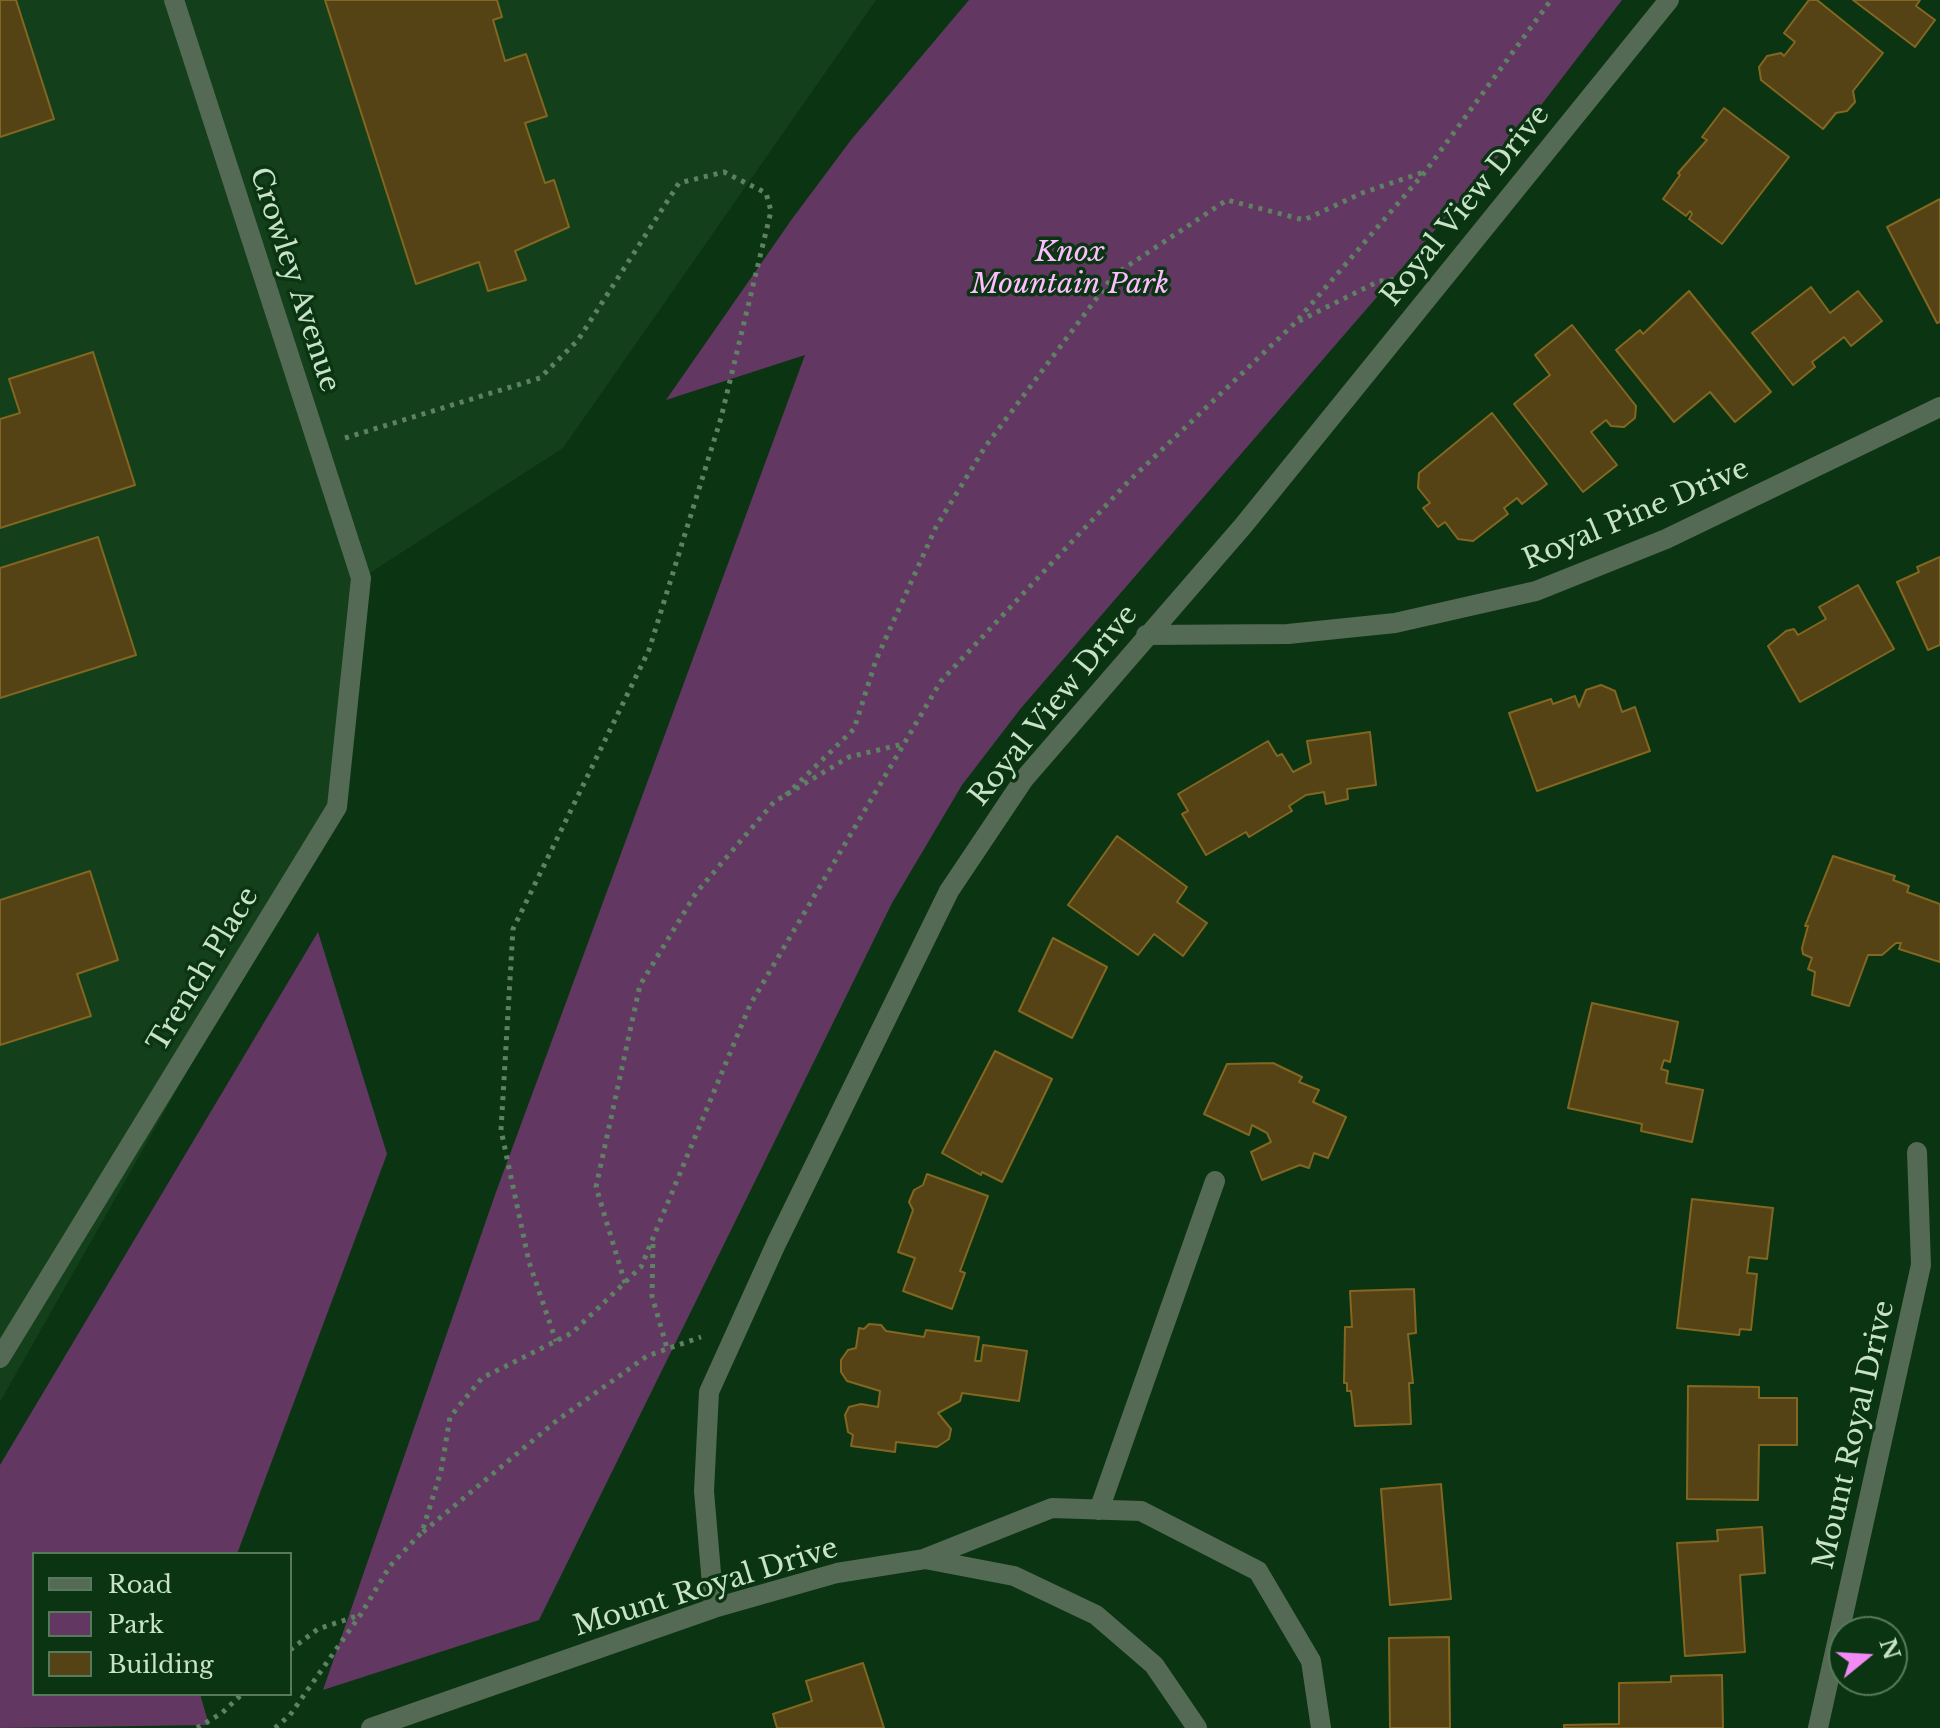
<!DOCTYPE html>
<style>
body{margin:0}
#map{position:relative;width:1940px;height:1728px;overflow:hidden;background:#0b3412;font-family:"Libre Baskerville",serif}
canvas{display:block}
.legend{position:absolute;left:32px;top:1552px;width:260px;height:144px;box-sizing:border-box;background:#0b3412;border:2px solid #577a5b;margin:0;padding:10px 14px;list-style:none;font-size:24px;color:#c8e3c9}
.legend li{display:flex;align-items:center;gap:16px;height:40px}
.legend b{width:40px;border:2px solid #577a5b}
.north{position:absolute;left:1828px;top:1616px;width:80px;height:80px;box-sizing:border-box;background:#0b3412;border:2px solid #577a5b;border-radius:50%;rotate:72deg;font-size:22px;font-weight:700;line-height:32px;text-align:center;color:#c8e3c9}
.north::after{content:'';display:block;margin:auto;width:28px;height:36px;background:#f18af4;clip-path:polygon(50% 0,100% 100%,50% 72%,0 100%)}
</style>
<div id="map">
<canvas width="1940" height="1728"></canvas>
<ul class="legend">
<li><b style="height:10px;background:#546a55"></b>Road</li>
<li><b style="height:22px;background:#623863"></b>Park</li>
<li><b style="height:22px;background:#554316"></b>Building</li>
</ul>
<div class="north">N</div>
</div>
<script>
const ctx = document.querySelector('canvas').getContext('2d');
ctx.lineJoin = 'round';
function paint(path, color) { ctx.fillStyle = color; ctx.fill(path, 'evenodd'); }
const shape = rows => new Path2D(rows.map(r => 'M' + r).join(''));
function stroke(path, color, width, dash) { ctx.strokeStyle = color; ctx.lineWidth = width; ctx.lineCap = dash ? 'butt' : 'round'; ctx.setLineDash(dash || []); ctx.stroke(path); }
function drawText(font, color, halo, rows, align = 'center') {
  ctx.font = font + ' "Libre Baskerville",serif'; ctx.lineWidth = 7; ctx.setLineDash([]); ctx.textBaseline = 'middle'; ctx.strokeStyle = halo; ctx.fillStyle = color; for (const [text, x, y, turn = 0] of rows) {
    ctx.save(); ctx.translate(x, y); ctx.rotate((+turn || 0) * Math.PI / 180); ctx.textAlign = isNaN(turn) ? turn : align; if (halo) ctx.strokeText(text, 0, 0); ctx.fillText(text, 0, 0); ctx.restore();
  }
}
paint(shape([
 [0,0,876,0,563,448,362,578,337,807,0,1402]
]), '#13401b');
paint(shape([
 [969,0,1622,0,1525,126,1021,708,962,785,892,903,539,1620,323,1690,496,1192,805,355,666,400,792,219,851,140],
 [318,932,387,1154,237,1554,34,1554,34,1694,200,1694,209,1725,0,1728,0,1465]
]), '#623863');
const building = shape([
 [0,0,16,0,54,119,0,137,0,0],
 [325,0,497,0,502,17,493,20,505,61,526,54,547,116,525,123,545,183,554,180,569,227,515,251,526,280,488,291,479,262,416,284,325,0],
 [1809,0,1817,0,1883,53,1853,91,1855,102,1847,111,1836,113,1823,129,1761,80,1759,67,1767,56,1781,53,1784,56,1795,42,1784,33,1809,0],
 [1853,0,1920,0,1916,6,1935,20,1915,47,1853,0],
 [1724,108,1789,157,1722,244,1689,219,1692,214,1690,211,1686,216,1663,199,1680,175,1678,173,1707,140,1702,137,1724,108],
 [1940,199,1940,322,1937,323,1887,227,1940,199],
 [1811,287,1830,313,1858,291,1882,321,1851,346,1844,337,1812,362,1815,367,1793,385,1752,333,1811,287],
 [1689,291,1771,392,1735,422,1710,392,1674,422,1616,350,1640,330,1643,334,1689,291],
 [1572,325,1636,406,1635,418,1624,427,1611,426,1606,420,1591,432,1617,465,1583,492,1514,404,1550,375,1535,355,1572,325],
 [93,352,135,485,0,528,0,419,20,413,9,379,93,352],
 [1492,413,1547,484,1522,504,1517,498,1504,508,1508,514,1473,541,1458,539,1445,522,1438,527,1423,508,1430,503,1418,488,1419,473,1492,413],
 [98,537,136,655,0,698,0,568,98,537],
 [1940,557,1940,645,1928,650,1897,582,1919,572,1917,567,1940,557],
 [1858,585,1894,649,1800,702,1768,646,1786,631,1794,629,1798,635,1826,619,1819,607,1858,585],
 [1601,685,1615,691,1622,712,1635,707,1650,751,1537,791,1509,713,1551,699,1553,704,1575,696,1579,707,1586,690,1601,685],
 [1370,732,1376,785,1347,789,1348,799,1326,804,1324,792,1306,795,1289,806,1292,811,1249,837,1246,832,1206,855,1182,814,1188,811,1178,794,1268,741,1277,756,1282,754,1293,772,1311,763,1307,741,1370,732],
 [1117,836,1187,887,1177,902,1207,923,1183,956,1154,934,1138,955,1068,905,1117,836],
 [1833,856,1895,876,1893,880,1909,886,1907,892,1940,904,1940,962,1899,949,1901,943,1896,943,1882,955,1868,955,1849,1006,1812,995,1815,972,1808,969,1812,958,1803,954,1802,948,1808,926,1805,926,1833,856],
 [90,871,118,960,77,974,91,1016,0,1045,0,900,90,871],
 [1053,938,1107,967,1072,1038,1019,1011,1053,938],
 [1592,1003,1678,1022,1670,1062,1664,1060,1661,1069,1668,1071,1666,1083,1703,1090,1692,1142,1641,1131,1642,1124,1568,1108,1592,1003],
 [995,1051,1052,1079,1002,1182,982,1172,981,1175,942,1153,995,1051],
 [1273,1063,1302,1077,1299,1082,1319,1090,1313,1102,1346,1117,1328,1158,1314,1153,1309,1168,1300,1165,1262,1180,1251,1152,1271,1142,1267,1133,1252,1125,1249,1135,1204,1114,1227,1064,1273,1063],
 [927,1174,988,1196,960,1271,965,1273,952,1309,903,1291,915,1258,898,1252,913,1210,909,1202,914,1190,923,1185,927,1174],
 [1692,1199,1773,1208,1767,1259,1749,1257,1747,1273,1757,1274,1751,1330,1740,1329,1739,1335,1677,1328,1692,1199],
 [1414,1289,1416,1333,1408,1334,1413,1383,1409,1383,1411,1424,1355,1426,1351,1391,1347,1391,1347,1383,1344,1383,1345,1327,1352,1327,1350,1291,1414,1289],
 [869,1324,881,1325,886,1331,924,1337,926,1330,979,1337,975,1361,981,1361,983,1345,1027,1351,1019,1401,962,1393,960,1401,938,1413,951,1429,949,1439,937,1447,896,1442,895,1452,851,1446,853,1435,848,1432,845,1415,849,1407,861,1404,878,1407,880,1391,847,1381,841,1372,841,1360,848,1350,856,1348,859,1328,864,1329,869,1324],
 [1688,1386,1759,1387,1759,1398,1797,1398,1797,1445,1759,1445,1758,1500,1687,1499,1688,1386],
 [1441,1484,1451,1599,1390,1605,1381,1489,1441,1484],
 [1762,1527,1765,1573,1740,1575,1745,1652,1685,1656,1677,1543,1718,1541,1717,1530,1762,1527],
 [1449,1637,1450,1728,1390,1728,1389,1638,1449,1637],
 [863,1663,884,1728,777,1728,773,1714,812,1701,806,1681,863,1663],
 [1722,1675,1723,1728,1564,1728,1564,1725,1619,1724,1619,1683,1671,1682,1671,1676,1722,1675]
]);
paint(building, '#554316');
stroke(building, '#836721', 2);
stroke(shape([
 [1299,321,1379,281,1404,279],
 [345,438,540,378,578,340,679,183,724,172,766,193,771,211,721,418,649,650,513,929,501,1130,529,1262,556,1341],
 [786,795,854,729,876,660,936,527,985,447,1114,275,1227,200,1304,220,1362,193,1424,172],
 [653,1244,652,1296,667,1348],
 [625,1283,596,1187,640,985,696,893,774,802,849,757,903,744],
 [423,1532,555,1422,647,1356,701,1337],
 [290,1650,318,1629,360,1615],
 [197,1728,222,1713,242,1694],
 [275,1728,290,1715,361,1614,390,1566,422,1532,441,1471,450,1417,482,1378,572,1333,641,1267,750,1005,941,681,1128,482,1295,323,1425,172,1551,0]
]), '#5f8163', 5, [4, 6]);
stroke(shape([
 [1146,635,1288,634,1395,623,1536,591,1666,539,1940,407],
 [0,1358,337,807,361,578,174,0],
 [1099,1510,1215,1181],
 [926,1558,1052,1508,1141,1511,1258,1571,1311,1661,1321,1728],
 [714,1608,704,1491,709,1392,776,1244,949,891,1024,779,1243,526,1669,0],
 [371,1728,714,1608,837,1573,925,1559,1014,1576,1096,1615,1154,1665,1197,1728],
 [1818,1728,1921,1265,1917,1152]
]), '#546a55', 20);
drawText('28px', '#c8e3c9', '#0b3412', [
 ["Royal View Drive",1466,206,-51],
 ["Crowley Avenue",294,280,72],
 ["Royal Pine Drive",1636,515,-23],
 ["Royal View Drive",1054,706,-51],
 ["Trench Place",204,970,-59],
 ["Mount Royal Drive",1855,1435,-77],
 ["Mount Royal Drive",706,1588,-17]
]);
drawText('italic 28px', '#febdfe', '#0b3412', [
 ["Knox",1070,253],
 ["Mountain Park",1070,285]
]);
</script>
